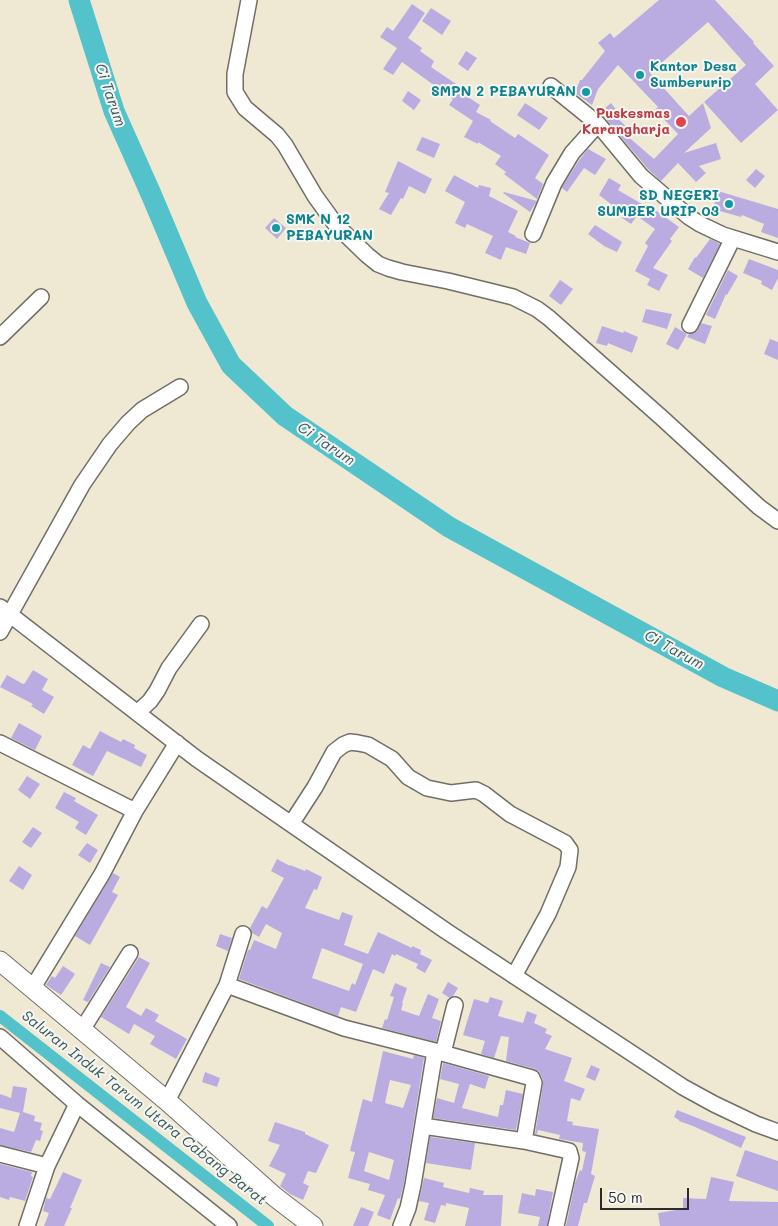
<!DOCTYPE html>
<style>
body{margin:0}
#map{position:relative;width:778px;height:1226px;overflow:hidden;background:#efe9d4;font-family:Mali,sans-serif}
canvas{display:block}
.scale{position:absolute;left:600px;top:1188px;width:89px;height:22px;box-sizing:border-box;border:2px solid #2b2b2b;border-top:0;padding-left:6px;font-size:15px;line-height:18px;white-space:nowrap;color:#2b2b2b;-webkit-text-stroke:4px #f6f6f2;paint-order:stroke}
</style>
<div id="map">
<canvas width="778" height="1226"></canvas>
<div class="scale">50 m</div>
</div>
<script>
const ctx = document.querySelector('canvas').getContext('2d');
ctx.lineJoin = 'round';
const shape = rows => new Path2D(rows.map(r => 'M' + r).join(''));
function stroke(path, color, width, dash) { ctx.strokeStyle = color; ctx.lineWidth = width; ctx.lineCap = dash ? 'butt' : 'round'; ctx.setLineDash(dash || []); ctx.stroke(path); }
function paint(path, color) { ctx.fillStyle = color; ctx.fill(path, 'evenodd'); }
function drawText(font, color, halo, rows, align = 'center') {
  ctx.font = font + ' Mali,sans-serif'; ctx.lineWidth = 4; ctx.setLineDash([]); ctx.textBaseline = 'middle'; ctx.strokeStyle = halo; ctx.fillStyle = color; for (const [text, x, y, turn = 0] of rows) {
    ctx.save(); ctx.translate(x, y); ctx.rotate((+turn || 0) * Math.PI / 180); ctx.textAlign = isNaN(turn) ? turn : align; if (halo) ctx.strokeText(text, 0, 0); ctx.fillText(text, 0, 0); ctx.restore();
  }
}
stroke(shape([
 [0,1016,268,1226]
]), '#54c2ca', 12);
stroke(shape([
 [79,0,114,111,151,194,197,303,231,365,285,416,449,527,723,677,778,701]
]), '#54c2ca', 21);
paint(shape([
 [659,0,715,0,754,42,753,43,774,66,755,84,778,110,741,143,704,102,746,65,708,22,650,73,689,116,703,103,711,128,684,153,716,143,721,159,699,166,706,173,696,182,678,163,661,181,648,169,605,118,599,113,611,103,618,112,614,115,630,130,625,134,654,159,678,134,655,110,658,107,618,65,598,89,592,105,575,93,580,80,582,80,605,51,598,43,610,33,614,38],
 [412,4,425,13,408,38,422,48,420,51,434,61,431,67,462,88,459,91,480,105,476,112,491,120,490,121,515,138,518,134,549,155,535,178,543,184,537,199,504,174,506,172,495,164,501,156,478,142,478,144,464,137,473,121,449,105,453,99,402,62,393,75,383,69,397,48,380,37,387,27,393,31],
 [431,8,451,21,442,35,422,21],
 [466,51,477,58,468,71,458,64],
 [408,91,421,100,414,110,402,101],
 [525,103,548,118,539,130,517,115],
 [422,137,440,144,434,158,416,150],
 [588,149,606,159,595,175,584,168,567,192,562,188,562,187,580,159],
 [398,161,432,179,425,194,409,186,403,199,401,198,391,215,379,209,389,193,385,192],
 [756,169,765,176,755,188,746,180],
 [454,175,478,188,479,185,491,188,489,196,518,211,508,232,516,236,515,237,530,243,526,254,506,247,501,260,485,253,493,236,467,224,465,228,455,223,465,202,445,191],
 [609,178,621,185,618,190,647,207,648,205,679,227,670,239,672,241,653,268,668,275,659,291,647,285,650,279,635,271,648,246,645,243,655,229,637,216,631,224,622,218,624,214,599,195],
 [718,191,778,209,778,238,761,232,764,224,742,215,741,217,713,209],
 [504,192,537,201,530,212,503,193],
 [274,218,286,228,277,239,265,228],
 [595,225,622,242,617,252,604,246,588,234],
 [710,239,720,244,703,278,688,269,695,257,696,258],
 [749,259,778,270,778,278,772,290,761,284,762,281,743,273],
 [728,270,738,276,727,295,726,294,715,319,706,315],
 [560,280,573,289,561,305,549,296],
 [646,309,672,314,667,329,642,322],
 [701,323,712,326,705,344,687,337,689,334,696,332],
 [602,326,623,333,624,331,638,337,632,353,608,343,607,346,596,343],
 [675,327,687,334,678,350,666,344],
 [770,339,778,342,778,360,764,354],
 [33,670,48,679,42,690,54,697,44,714,31,706,33,704,0,687,7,675,23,684,25,683],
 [19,723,42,736,35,750,11,738],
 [100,731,121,742,123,739,135,745,134,748,147,755,141,767,107,751,93,776,72,765,83,745,90,749],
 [27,776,40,784,30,799,18,790],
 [64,792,76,798,74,801,98,815,86,835,75,828,79,822,55,808],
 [33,827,42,833,31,848,22,842],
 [87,843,98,850,90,863,78,855],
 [277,859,290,866,290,865,305,871,306,869,322,877,317,890,314,889,305,908,339,920,342,912,353,916,344,945,368,954,378,932,412,948,412,946,421,950,420,954,432,960,425,973,416,968,418,964,396,954,395,956,392,954,384,974,373,969,356,1012,341,1007,338,1016,239,979,248,950,250,950,254,940,276,949,282,933,266,924,259,937,252,933,250,928,262,906,267,909,284,878,271,871],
 [322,948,363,964,355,985,352,983,349,991,312,978],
 [19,866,32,875,23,890,9,881],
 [113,873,120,877,112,892,118,895,90,945,75,936],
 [220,934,232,938,228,951,216,946],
 [139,957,150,963,126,1007,141,1016,146,1008,159,1015,155,1021,187,1039,176,1059,150,1044,155,1036,134,1024,129,1034,101,1017],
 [101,963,110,967,88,1002,83,1000],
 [63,966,75,974,61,995,46,985,52,976,55,978],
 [448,982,458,988,453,996,450,998,442,993],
 [395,983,407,988,402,1003,403,1003,401,1010,419,1016,428,994,439,999,432,1018,441,1021,436,1042,382,1028,385,1019,387,1020,394,997,390,996],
 [490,997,503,1001,498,1016,523,1023,527,1011,537,1015,534,1023,547,1029,545,1033,552,1036,545,1049,572,1058,564,1081,585,1089,580,1101,571,1098,567,1121,573,1122,572,1125,599,1129,591,1174,595,1176,587,1203,584,1203,578,1226,566,1226,575,1183,580,1170,582,1171,586,1152,582,1151,583,1143,559,1139,560,1135,538,1130,537,1134,535,1134,543,1085,543,1080,539,1071,535,1069,506,1061,509,1037,501,1036,494,1058,481,1054,485,1041,463,1035,474,999,488,1003],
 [383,1051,413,1059,414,1055,424,1058,404,1183,400,1199,398,1198,390,1220,377,1215,385,1195,368,1190,370,1184,348,1178,355,1152,350,1151,359,1114,363,1099,372,1102],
 [390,1080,411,1085,403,1108,385,1103],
 [369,1152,394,1160,389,1180,364,1171],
 [443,1063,489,1076,485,1089,470,1084,462,1108,498,1117,500,1105,503,1105,506,1090,523,1094,516,1130,433,1118,437,1098,454,1103,459,1084,440,1079],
 [591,1065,600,1069,595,1081,586,1077],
 [205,1072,220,1078,217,1087,202,1082],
 [13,1086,27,1088,23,1112,35,1116,34,1121,42,1123,40,1130,43,1131,40,1141,36,1140,31,1152,0,1145,0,1128,14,1132,20,1113,0,1108,0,1094,11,1098],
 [677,1110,746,1137,741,1148,693,1126,679,1121,679,1120,674,1117],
 [275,1122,305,1132,305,1134,329,1145,316,1173,308,1171,303,1183,309,1186,303,1200,290,1194,280,1186,286,1174,269,1166,280,1145,268,1141],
 [430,1137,475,1143,471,1170,426,1163],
 [745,1150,778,1161,778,1191,736,1176],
 [0,1164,32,1172,31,1176,33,1177,25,1201,10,1197,9,1200,0,1197],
 [63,1172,82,1180,70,1208,72,1208,64,1226,44,1226,49,1213,43,1211,46,1198,50,1199],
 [711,1177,734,1182,729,1201,778,1202,778,1226,660,1226,658,1213,683,1209,683,1198,706,1199],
 [424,1178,444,1183,443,1187,469,1193,470,1188,484,1191,483,1195,503,1195,501,1226,465,1226,469,1208,446,1203,446,1206,441,1205,435,1223,424,1220,429,1203,419,1201],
 [536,1189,553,1192,547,1226,538,1226,540,1217,518,1213,522,1193,535,1196],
 [361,1207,374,1212,368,1226,353,1226]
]), '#baace0');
const minor = shape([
 [249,0,235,74,235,92,245,108,277,135,285,145,315,196,336,225,367,255,378,264,388,268,402,272,448,281,493,292,513,297,537,309,549,318,662,418,759,507,778,521],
 [551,86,598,124,641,176,689,217,700,224,723,235,778,252],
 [533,234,554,183,572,153,598,124],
 [690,325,733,238],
 [0,337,41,297],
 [0,607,197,759,446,931,683,1087,714,1104,756,1124,778,1132],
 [0,632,82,485,110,444,128,423,142,410,180,387],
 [137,713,150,701,157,691,169,668,201,624],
 [0,743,135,811],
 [291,824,315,787,334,752,343,745,350,742,358,743,368,745,392,759,408,777,427,788,451,793,476,790,484,794,510,814,565,843,570,850,568,867,548,914,514,976],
 [227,985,243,934],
 [32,989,102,874,135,811,177,743],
 [82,1030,130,953],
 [0,1037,77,1104,47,1166,0,1154],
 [435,1051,532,1078,534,1083,524,1141],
 [443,1053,455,1005],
 [167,1101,227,985,344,1028,435,1051,413,1185,408,1208,401,1226],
 [77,1104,229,1226],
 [423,1126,524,1141,569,1151,571,1158,556,1226],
 [27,1226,47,1166]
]);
const major = shape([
 [0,961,167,1101,275,1197,313,1226]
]);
stroke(minor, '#706e66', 18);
stroke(major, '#706e66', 21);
stroke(minor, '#fff', 15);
stroke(major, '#fff', 19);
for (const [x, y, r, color] of [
 [640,75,5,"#0f9aa8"],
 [586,92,5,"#0f9aa8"],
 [681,122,6,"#e0444e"],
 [729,204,5,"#0f9aa8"],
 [276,228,5,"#0f9aa8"]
]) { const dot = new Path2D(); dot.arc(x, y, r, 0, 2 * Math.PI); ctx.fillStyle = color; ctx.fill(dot); stroke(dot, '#f6f6f2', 2); }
drawText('bold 14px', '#0d838f', '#f6f6f2', [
 ["Kantor Desa",650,67],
 ["Sumberurip",650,83],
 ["SMPN 2 PEBAYURAN",576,92,"right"],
 ["SD NEGERI",719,196,"right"],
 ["SUMBER URIP 03",719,212,"right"],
 ["SMK N 12",286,220],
 ["PEBAYURAN",286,236]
], 'left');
drawText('bold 14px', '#be3a42', '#f6f6f2', [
 ["Puskesmas",670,114],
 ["Karangharja",670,130]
], 'right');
drawText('italic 15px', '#37585b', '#f6f6f2', [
 ["Ci Tarum",110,95,71],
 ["Ci Tarum",326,444,34],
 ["Ci Tarum",674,650,29],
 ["Saluran Induk Tarum Utara Cabang Barat",144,1108,38]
]);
</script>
